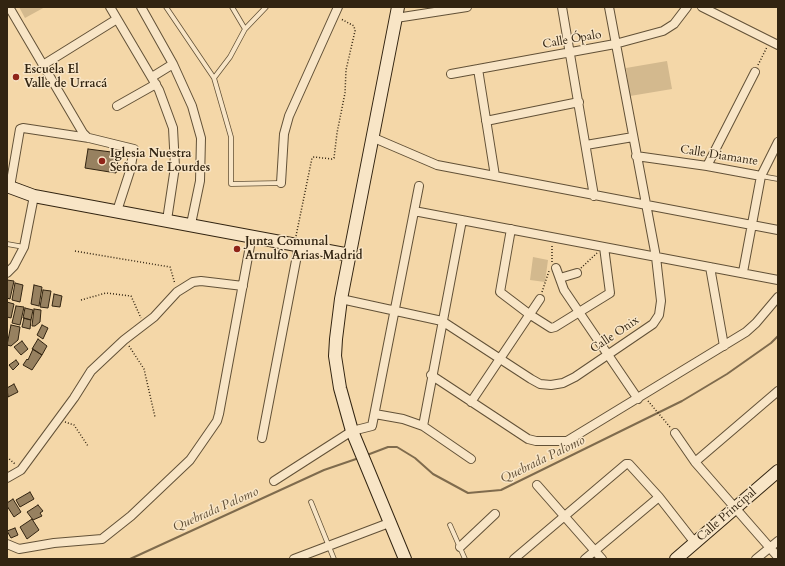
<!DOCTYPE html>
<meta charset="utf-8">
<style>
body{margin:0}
#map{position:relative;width:785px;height:566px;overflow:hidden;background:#f4d7a8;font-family:Cardo,serif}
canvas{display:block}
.frame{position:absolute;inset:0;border:8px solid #322411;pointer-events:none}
</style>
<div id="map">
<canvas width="785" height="566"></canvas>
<div class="frame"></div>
</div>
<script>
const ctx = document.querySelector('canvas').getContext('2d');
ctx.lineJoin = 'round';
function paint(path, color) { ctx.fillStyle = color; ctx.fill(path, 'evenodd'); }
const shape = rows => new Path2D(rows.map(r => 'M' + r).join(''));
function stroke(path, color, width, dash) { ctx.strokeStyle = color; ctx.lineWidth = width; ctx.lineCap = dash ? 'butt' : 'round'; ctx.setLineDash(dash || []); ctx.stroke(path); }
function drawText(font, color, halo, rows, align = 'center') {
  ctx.font = font + ' Cardo,serif'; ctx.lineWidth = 3; ctx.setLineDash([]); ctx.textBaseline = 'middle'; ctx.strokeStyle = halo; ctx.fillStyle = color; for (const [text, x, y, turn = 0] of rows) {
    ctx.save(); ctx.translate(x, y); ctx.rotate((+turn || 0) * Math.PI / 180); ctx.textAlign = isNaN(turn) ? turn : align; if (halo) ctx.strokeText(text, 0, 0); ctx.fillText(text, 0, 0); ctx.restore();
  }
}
paint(shape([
 [19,7,45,7,25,18],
 [667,61,672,89,630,96,626,68],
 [533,257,548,260,545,282,530,280]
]), '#d3b98e');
stroke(shape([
 [367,455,388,447,397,447,415,458,433,474,468,493,501,490,682,401,727,374,771,343,778,336],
 [130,559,324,470,359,458]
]), '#7f6b4d', 2);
const building = shape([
 [88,149,119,153,116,173,85,168,88,149],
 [7,280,14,281,10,299,7,298,7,280],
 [15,283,23,285,20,302,12,300,15,283],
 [34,285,42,287,39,306,31,304,34,285],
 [43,290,51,291,48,308,40,307,43,290],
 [54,294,62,296,60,307,52,306,54,294],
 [7,302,14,304,11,318,7,317,7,302],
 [16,306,24,307,20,325,12,323,16,306],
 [25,308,33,310,31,320,23,318,25,308],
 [34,309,41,310,40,322,35,326,32,326,34,309],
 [24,318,31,320,30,329,22,327,24,318],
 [11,325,20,327,18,340,11,346,7,345,11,325],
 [42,325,48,328,43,339,37,335,42,325],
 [38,339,47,346,42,355,32,349,38,339],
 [22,341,28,349,21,355,14,347,22,341],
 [33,349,42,355,32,370,23,365,27,359,28,360,33,349],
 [16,360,19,364,13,370,9,365,16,360],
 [14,384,18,392,8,397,7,388,14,384],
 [30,492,34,499,20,507,16,500,30,492],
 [13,499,21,512,14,517,7,506,7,503,13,499],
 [38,505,43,511,40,513,42,516,33,520,27,512,38,505],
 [32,519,39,530,27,539,20,527,32,519],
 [15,528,18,535,11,538,7,531,15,528]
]);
paint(building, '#978160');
stroke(building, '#322411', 1);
const lane = shape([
 [166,7,214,78,231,137,231,184,281,183],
 [232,7,245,29],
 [214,78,230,57,245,29,266,7],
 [761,176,778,179],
 [7,244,24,247],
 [311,502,334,559],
 [450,525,465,559]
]);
const street = shape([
 [9,7,83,133,88,138],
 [110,7,159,90,173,128,175,167,167,220],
 [141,7,173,64,192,106,201,138,200,181,191,224],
 [562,7,594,196],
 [702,7,778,45],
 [396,18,467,7],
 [43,65,117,19],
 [478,69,495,176],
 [451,74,615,44,663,31,674,24,687,7],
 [152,77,173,64],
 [117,106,156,84],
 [486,121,579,102],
 [374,138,437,165,778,230],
 [586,145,633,137],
 [636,156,707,166,761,176,778,142],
 [707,166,755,72],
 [281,183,284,134,289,116,338,7],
 [10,187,20,129,23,128,89,138,134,149,130,171,117,211],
 [414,211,778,280],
 [511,229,500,292,529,314,551,328,555,327,610,293,604,247],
 [710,267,724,346],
 [556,268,564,290,638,399],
 [743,272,761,176],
 [7,273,14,266,24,247,34,196],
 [560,278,577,273],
 [341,299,442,321,531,379,540,384,551,385,563,383,575,377,653,324,659,315,661,301,656,257,609,7],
 [431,375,528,439,536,441,567,441,746,332,756,323,778,297],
 [471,402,540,299],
 [375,414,403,419,423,426,471,459],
 [423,426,462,220],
 [675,433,695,462,778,557],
 [262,438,299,245],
 [695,462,778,391],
 [7,478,21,470,74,398,91,371,124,340,154,317,177,292,193,282,201,281,243,286],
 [274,481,352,431,372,426,419,186],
 [537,485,602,559],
 [7,544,19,549,54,543,102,539,131,516,190,460,217,421,219,414,252,235],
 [460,547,495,514],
 [294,559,389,523],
 [514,559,626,464,629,464,659,497,695,543],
 [585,559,659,497],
 [756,559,778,541]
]);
const secondary = shape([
 [398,7,341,299,336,339,335,356,340,388,352,431,405,559],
 [7,186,34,196,350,255],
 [676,559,778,471]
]);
stroke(lane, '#625137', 5.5);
stroke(street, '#625137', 10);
stroke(secondary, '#322411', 14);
stroke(shape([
 [758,65,767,47],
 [296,236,312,158,314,157,332,159,334,158,337,133,345,93,346,70,355,31,354,26,341,19],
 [75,251,170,267,175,284],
 [552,262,552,245],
 [581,268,597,253],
 [542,292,549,271],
 [81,300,106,293,131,296,141,318],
 [129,346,144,369,155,417],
 [648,401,670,427],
 [65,422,74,425,88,446],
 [7,457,15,464]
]), '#322411', 1.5, [1, 2]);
stroke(lane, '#f8e5c6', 4);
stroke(street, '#f8e5c6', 8);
stroke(secondary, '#f8e5c6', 12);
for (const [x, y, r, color] of [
 [16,77,4,"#8f2418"],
 [102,161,4,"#8f2418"],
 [237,249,4,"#8f2418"]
]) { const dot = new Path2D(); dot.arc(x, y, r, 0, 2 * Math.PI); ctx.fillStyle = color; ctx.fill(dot); stroke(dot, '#f8e5c6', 1.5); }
drawText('12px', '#322411', '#f8e5c6', [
 ["Calle Ópalo",572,40,-10],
 ["Calle Diamante",719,156,9],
 ["Calle Onix",615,335,-34],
 ["Calle Principal",727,515,-41]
]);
drawText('bold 12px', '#322411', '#f8e5c6', [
 ["Escuela El",24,70],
 ["Valle de Urracá",24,84],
 ["Iglesia Nuestra",110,154],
 ["Señora de Lourdes",110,168],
 ["Junta Comunal",245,242],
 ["Arnulfo Arias Madrid",245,256]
], 'left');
drawText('italic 13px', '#5f4d34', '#f8e5c6', [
 ["Quebrada Palomo",543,460,-26],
 ["Quebrada Palomo",216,510,-24]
]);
</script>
